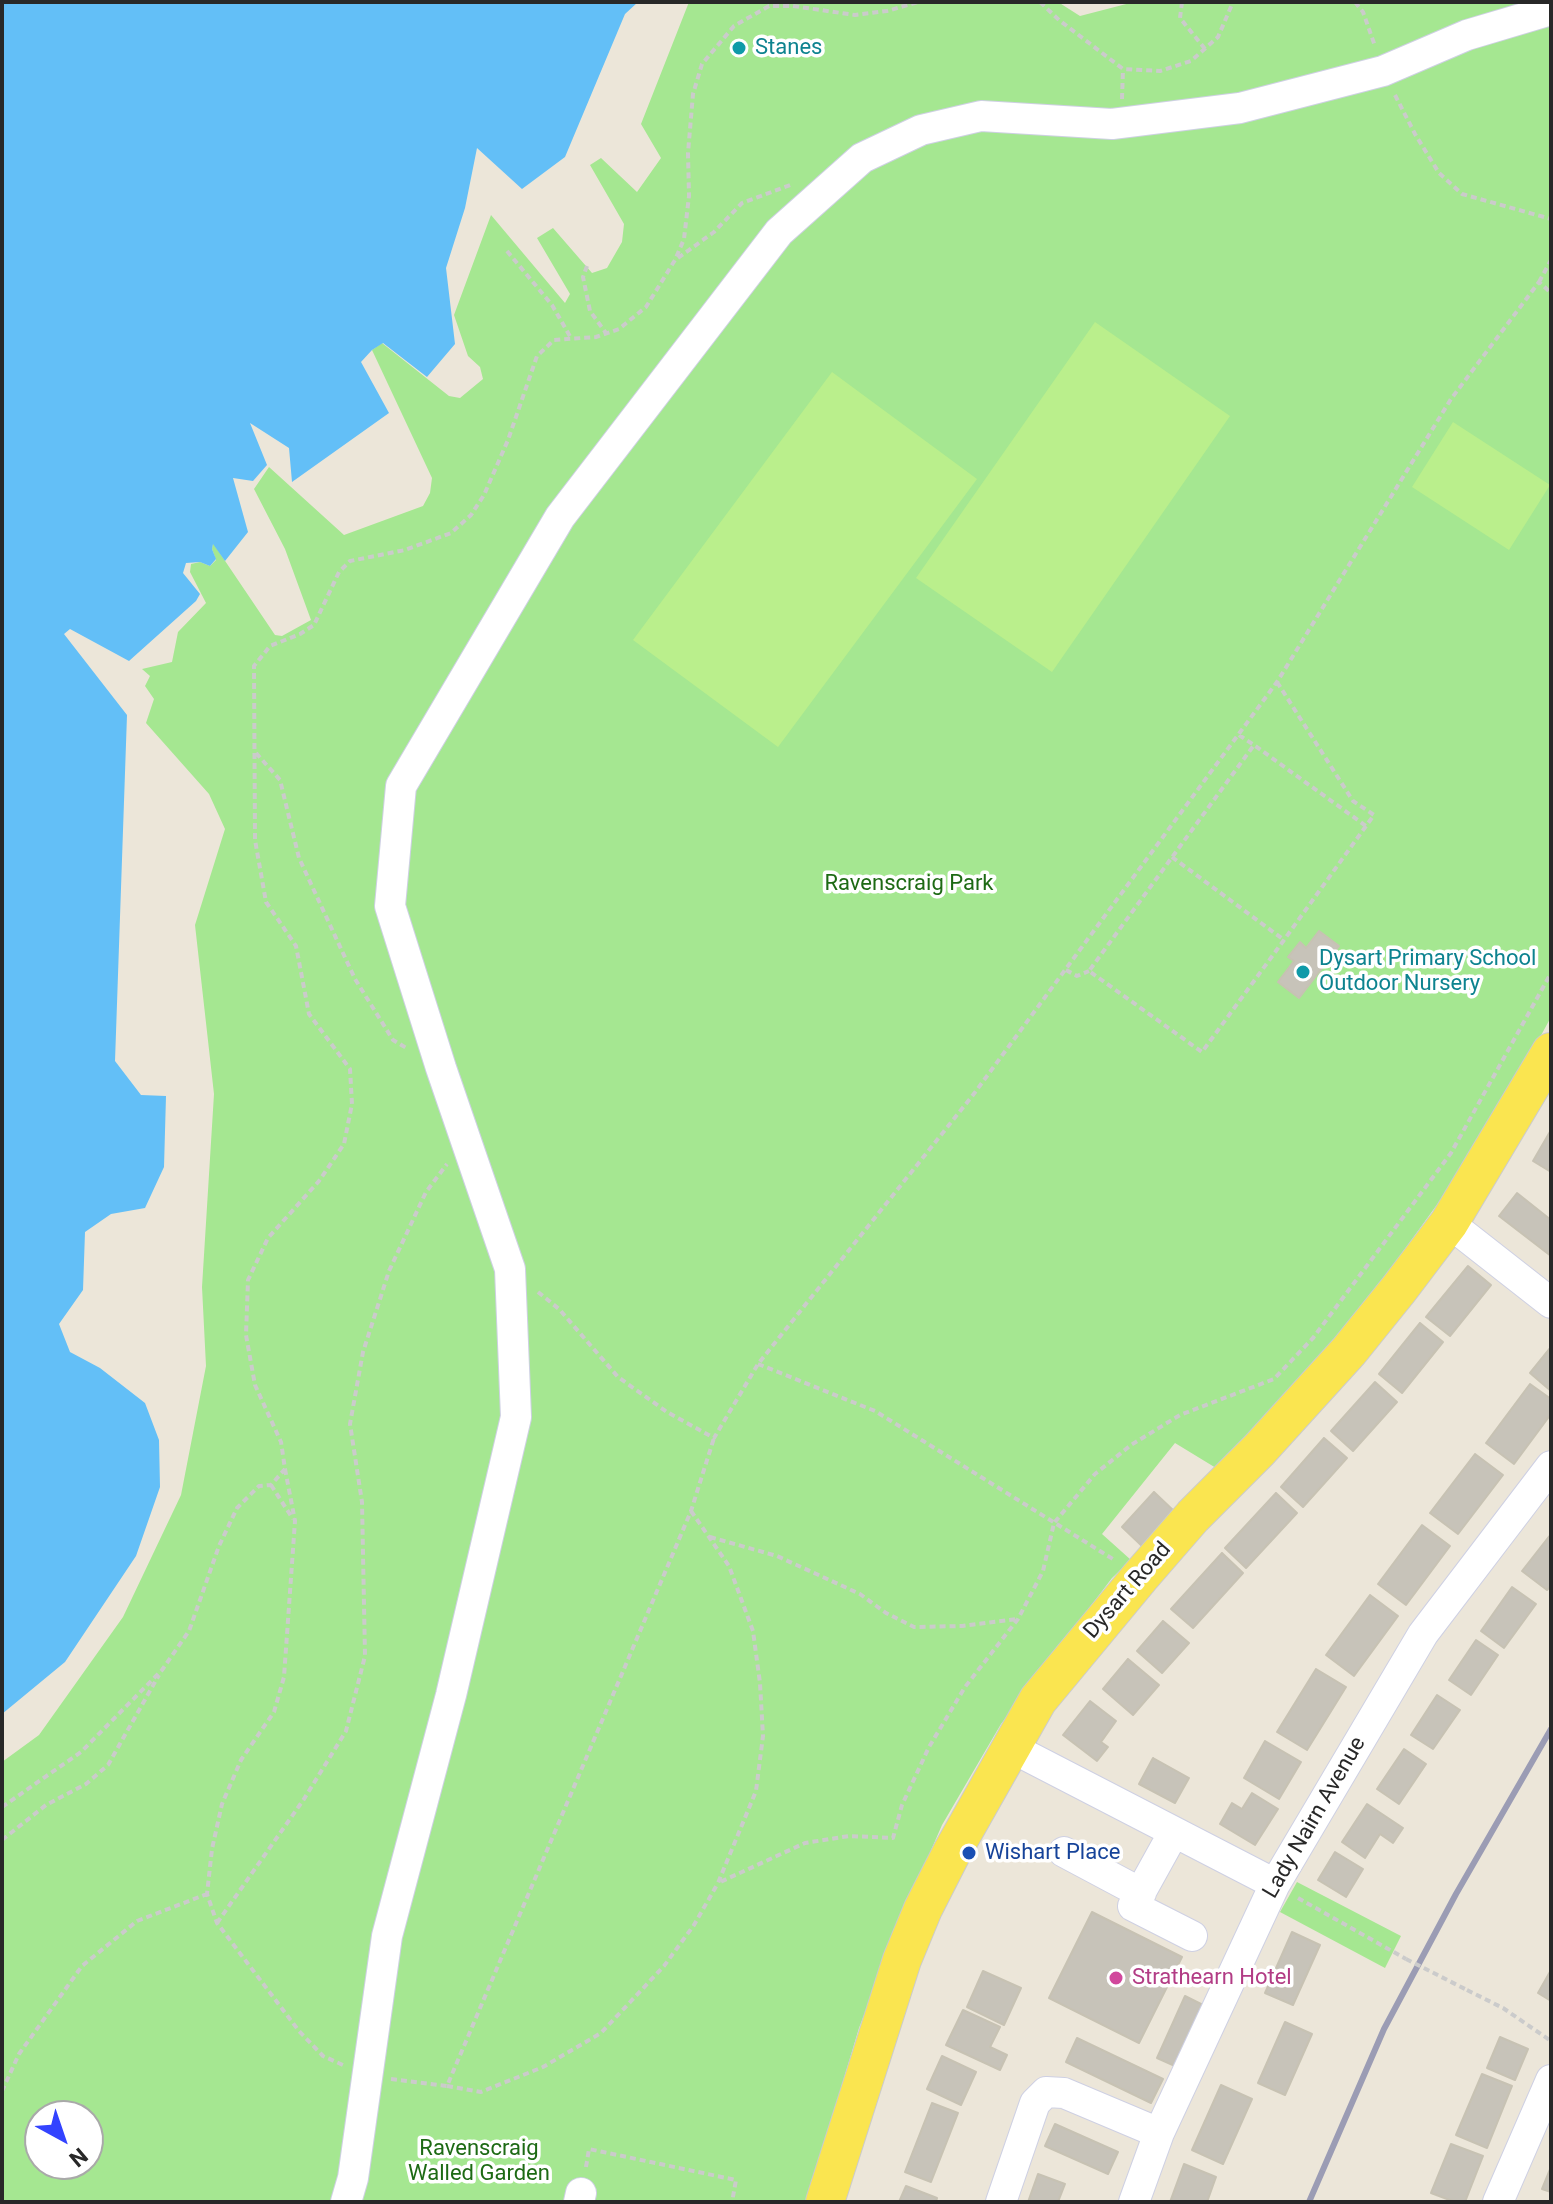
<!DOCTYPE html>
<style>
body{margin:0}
#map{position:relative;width:1553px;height:2204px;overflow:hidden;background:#ece6d9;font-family:Roboto,sans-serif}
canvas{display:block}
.frame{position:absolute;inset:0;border:4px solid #282828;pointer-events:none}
.north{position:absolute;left:24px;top:2100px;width:80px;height:80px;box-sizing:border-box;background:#fff;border:2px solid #a9a9a9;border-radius:50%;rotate:140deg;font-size:22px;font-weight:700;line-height:32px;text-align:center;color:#282828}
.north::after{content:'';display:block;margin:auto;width:28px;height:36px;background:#3343ff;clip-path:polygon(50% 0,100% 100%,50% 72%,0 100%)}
</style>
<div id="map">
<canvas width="1553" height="2204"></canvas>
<div class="frame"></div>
<div class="north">N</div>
</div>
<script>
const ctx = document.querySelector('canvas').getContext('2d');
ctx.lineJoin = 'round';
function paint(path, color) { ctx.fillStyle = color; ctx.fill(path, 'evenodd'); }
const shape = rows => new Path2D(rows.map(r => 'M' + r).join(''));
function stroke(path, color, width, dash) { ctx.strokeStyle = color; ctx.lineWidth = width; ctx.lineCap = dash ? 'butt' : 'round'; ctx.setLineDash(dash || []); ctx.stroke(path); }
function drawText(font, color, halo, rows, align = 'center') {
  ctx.font = font + ' Roboto,sans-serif'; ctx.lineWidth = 7; ctx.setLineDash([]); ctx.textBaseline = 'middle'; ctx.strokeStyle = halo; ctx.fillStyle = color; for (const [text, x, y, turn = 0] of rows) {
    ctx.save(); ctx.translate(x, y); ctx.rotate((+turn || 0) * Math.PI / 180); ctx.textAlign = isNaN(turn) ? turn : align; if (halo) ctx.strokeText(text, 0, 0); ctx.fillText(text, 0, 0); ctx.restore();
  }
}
paint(shape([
 [689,2,1058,2,1080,16,1134,2,1551,2,1551,1017,1507,1098,1462,1170,1363,1307,1288,1392,1216,1468,1175,1443,1102,1534,1131,1560,1112,1578,1001,1724,942,1825,905,1910,859,2028,807,2202,2,2202,2,1762,39,1735,123,1617,181,1495,206,1366,202,1287,214,1094,195,925,225,829,209,794,146,723,154,699,145,686,150,676,142,669,172,662,178,632,206,603,190,572,191,564,200,562,210,566,216,560,212,549,213,543,275,635,282,636,311,620,285,549,254,489,269,467,344,535,423,506,430,493,432,478,372,350,382,343,449,396,460,398,483,379,480,367,468,356,454,315,491,215,565,303,570,294,537,238,553,228,592,273,607,268,622,242,624,224,590,165,601,158,637,192,661,158,641,124],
 [40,2116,88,2116,88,2164,40,2164],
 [1297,1882,1401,1936,1385,1968,1280,1912]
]), '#a5e791');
paint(shape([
 [1095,322,1230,416,1052,672,916,578],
 [832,372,977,479,778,747,633,640],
 [1453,422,1550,485,1509,550,1412,487]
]), '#baef8c');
paint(shape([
 [2,2,638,2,625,14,565,157,522,189,477,148,465,208,446,268,455,344,427,377,383,343,372,350,361,362,389,413,292,482,289,448,250,423,267,465,253,481,233,478,248,532,225,561,213,544,212,549,216,559,210,566,200,562,186,563,183,573,200,594,196,601,129,661,70,629,64,634,127,715,115,1061,141,1095,166,1096,164,1167,145,1208,111,1214,85,1232,83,1290,59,1324,70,1352,100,1368,145,1403,159,1440,160,1487,136,1556,65,1662,2,1714]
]), '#63bff7');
const building = shape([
 [1319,931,1339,946,1299,998,1278,982,1294,961,1288,957,1300,942,1306,948,1319,931],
 [1551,1130,1551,1172,1533,1161,1551,1130],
 [1517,1193,1551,1220,1551,1256,1499,1216,1517,1193],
 [1468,1266,1491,1285,1450,1336,1426,1317,1468,1266],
 [1420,1323,1443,1342,1402,1393,1379,1374,1420,1323],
 [1551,1347,1551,1391,1530,1373,1551,1347],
 [1375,1382,1397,1402,1353,1451,1331,1431,1375,1382],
 [1530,1384,1551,1399,1551,1414,1514,1464,1486,1443,1530,1384],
 [1324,1438,1347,1458,1303,1507,1281,1487,1324,1438],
 [1475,1454,1503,1475,1458,1534,1430,1513,1475,1454],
 [1154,1492,1175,1512,1143,1547,1122,1527,1154,1492],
 [1276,1493,1297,1513,1246,1568,1225,1548,1276,1493],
 [1422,1525,1450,1546,1406,1605,1378,1584,1422,1525],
 [1551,1534,1551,1586,1547,1590,1522,1571,1551,1534],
 [1222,1553,1243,1573,1193,1628,1171,1609,1222,1553],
 [1512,1587,1536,1604,1504,1648,1481,1631,1512,1587],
 [1370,1595,1398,1616,1354,1676,1326,1655,1370,1595],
 [1163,1621,1189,1643,1162,1673,1137,1651,1163,1621],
 [1476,1640,1498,1655,1471,1695,1449,1680,1476,1640],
 [1128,1659,1159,1685,1133,1715,1103,1689,1128,1659],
 [1316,1669,1346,1687,1307,1750,1277,1732,1316,1669],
 [1437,1695,1460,1710,1433,1749,1411,1735,1437,1695],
 [1090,1701,1116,1721,1101,1742,1108,1747,1097,1761,1063,1735,1090,1701],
 [1265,1741,1301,1762,1279,1799,1244,1778,1265,1741],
 [1404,1749,1426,1764,1399,1804,1377,1789,1404,1749],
 [1153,1758,1189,1778,1175,1803,1139,1784,1153,1758],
 [1252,1793,1278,1809,1255,1845,1220,1824,1232,1803,1242,1809,1252,1793],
 [1367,1804,1403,1828,1393,1843,1380,1834,1365,1858,1342,1842,1367,1804],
 [1335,1852,1363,1869,1346,1897,1318,1880,1335,1852],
 [1092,1912,1182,1957,1139,2043,1049,1998,1092,1912],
 [1292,1932,1320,1945,1293,2005,1265,1993,1292,1932],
 [1551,1970,1551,2001,1538,1993,1551,1970],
 [983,1971,1021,1988,1004,2025,967,2007,983,1971],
 [1185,1996,1203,2005,1175,2066,1157,2058,1185,1996],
 [963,2010,1000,2027,990,2047,1007,2055,1000,2070,946,2045,963,2010],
 [1285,2022,1312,2034,1285,2095,1258,2083,1285,2022],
 [1500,2037,1528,2049,1515,2080,1487,2068,1500,2037],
 [1077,2038,1163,2079,1151,2103,1066,2062,1077,2038],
 [942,2056,976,2072,961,2105,927,2089,942,2056],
 [1482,2074,1512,2086,1487,2148,1456,2135,1482,2074],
 [1221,2085,1252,2099,1223,2164,1192,2150,1221,2085],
 [932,2103,958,2113,931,2182,905,2172,932,2103],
 [1055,2124,1118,2152,1108,2174,1045,2146,1055,2124],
 [1451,2144,1483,2156,1465,2202,1455,2202,1431,2193,1451,2144],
 [1184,2164,1216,2177,1207,2202,1170,2202,1184,2164],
 [1551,2167,1551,2192,1542,2189,1551,2167],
 [1038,2174,1065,2184,1058,2202,1028,2202,1038,2174],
 [906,2186,937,2198,936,2202,899,2202,906,2186]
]);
paint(building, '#c7c3b9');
stroke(building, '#c7c2b3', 2);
const minor = shape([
 [1449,1223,1551,1303],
 [1010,1747,1275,1884],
 [1174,1832,1133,1906,1192,1936],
 [1064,1852,1141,1893],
 [346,2202,353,2178,387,1936,451,1695,516,1417,510,1269,441,1068,390,906,401,786,560,517,779,232,862,158,921,130,981,116,1112,124,1240,108,1383,71,1467,35,1551,10],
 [579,2202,581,2193],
 [1001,2202,1035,2103,1046,2092,1064,2093,1159,2133],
 [1134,2202,1159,2133,1275,1884,1423,1634,1551,1466],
 [1498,2202,1551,2080]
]);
const major = shape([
 [825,2202,902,1960,923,1909,952,1852,1038,1700,1140,1577,1193,1516,1259,1450,1349,1351,1399,1289,1449,1223,1551,1052]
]);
stroke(minor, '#ced0e3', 32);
stroke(major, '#cbcbcb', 40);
stroke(shape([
 [1040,2,1059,20,1123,69,1160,71,1191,61,1218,37,1233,2],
 [1182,2,1180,18,1205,49],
 [1355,2,1363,12,1375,46],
 [1395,95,1415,134,1439,173,1462,194,1551,219],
 [1122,99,1123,69],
 [507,251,552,305,571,338],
 [678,258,714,232,742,203,793,184],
 [587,266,583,277,590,311,606,333],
 [1539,282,1551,260],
 [1277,682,1353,801,1374,815,1366,826,1284,940,1202,1052,1089,971,1254,745,1366,826],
 [1239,735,1254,745],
 [256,753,280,780,299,858,355,979,393,1040,408,1049],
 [1172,857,1284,940],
 [1066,970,1077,976,1089,971],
 [538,1292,559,1309,618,1377,667,1412,714,1438,758,1364,973,1095,1277,682,1451,399,1539,282,1551,293],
 [758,1364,875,1411,1116,1561],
 [285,1469,295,1521,284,1677,274,1712,241,1760,222,1804,212,1849,207,1894,217,1923,299,2031,323,2056,345,2066],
 [271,1485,293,1519],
 [691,1511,729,1566,753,1631,760,1683,763,1736,756,1791,718,1883,805,1843,849,1836,893,1838,902,1805,929,1747,965,1687,1018,1619,1043,1571,1054,1523,1095,1474,1131,1445,1180,1415,1274,1379,1313,1338,1451,1153,1551,973],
 [710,1537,777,1556,860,1594,886,1613,914,1627,962,1626,1018,1619],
 [2,1807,81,1752,162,1670,189,1631,219,1546,237,1508,259,1486,271,1485,285,1469,281,1442,255,1385,246,1335,248,1280,268,1238,319,1181,344,1144,352,1104,350,1069,309,1014,296,946,266,902,255,840,254,666,270,646,300,634,314,625,339,572,350,561,405,550,451,533,471,515,484,495,508,440,537,356,554,340,596,337,619,329,646,307,675,260,684,239,689,196,688,153,693,94,702,64,734,26,769,6,793,6,855,15,887,11,918,2],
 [2,1840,46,1805,86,1784,108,1765,159,1675],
 [1298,1898,1406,1959],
 [217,1923,304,1799,346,1731,365,1656,362,1502,350,1424,363,1352,389,1271,426,1192,447,1164],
 [1467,1990,1503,2008,1551,2041],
 [391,2079,447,2086,691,1511,714,1438],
 [447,2086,481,2092,543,2067,601,2033,664,1966,694,1925,718,1883],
 [2,2091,19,2054,82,1966,137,1921,207,1894],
 [586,2167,589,2149,736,2180,732,2202]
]), '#cbcbcb', 4, [6, 4]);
stroke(minor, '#fff', 30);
stroke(major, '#fae550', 38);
stroke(shape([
 [1309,2202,1384,2029,1456,1894,1551,1729]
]), '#9b9cb4', 6);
stroke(shape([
 [1406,1959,1467,1990]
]), '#cbcbcb', 4, [6, 4]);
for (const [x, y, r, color] of [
 [739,48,8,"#0f9aa8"],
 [1303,972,8,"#0f9aa8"],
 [969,1853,8,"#1a4fb4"],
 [1116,1978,8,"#d1479c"]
]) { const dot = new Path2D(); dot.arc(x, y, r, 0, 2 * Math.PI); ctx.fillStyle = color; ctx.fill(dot); stroke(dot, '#fff', 3); }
drawText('22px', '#0d838f', '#fff', [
 ["Stanes",755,48],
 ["Dysart Primary School",1319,959],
 ["Outdoor Nursery",1319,984]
], 'left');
drawText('22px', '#1d6a14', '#fff', [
 ["Ravenscraig Park",909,884],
 ["Ravenscraig",479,2149],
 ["Walled Garden",479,2174]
]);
drawText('22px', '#282828', '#fff', [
 ["Dysart Road",1128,1591,-49],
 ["Lady Nairn Avenue",1315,1818,-60]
]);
drawText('22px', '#164399', '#fff', [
 ["Wishart Place",985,1853]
], 'left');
drawText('22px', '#b23c85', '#fff', [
 ["Strathearn Hotel",1132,1978]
], 'left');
</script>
